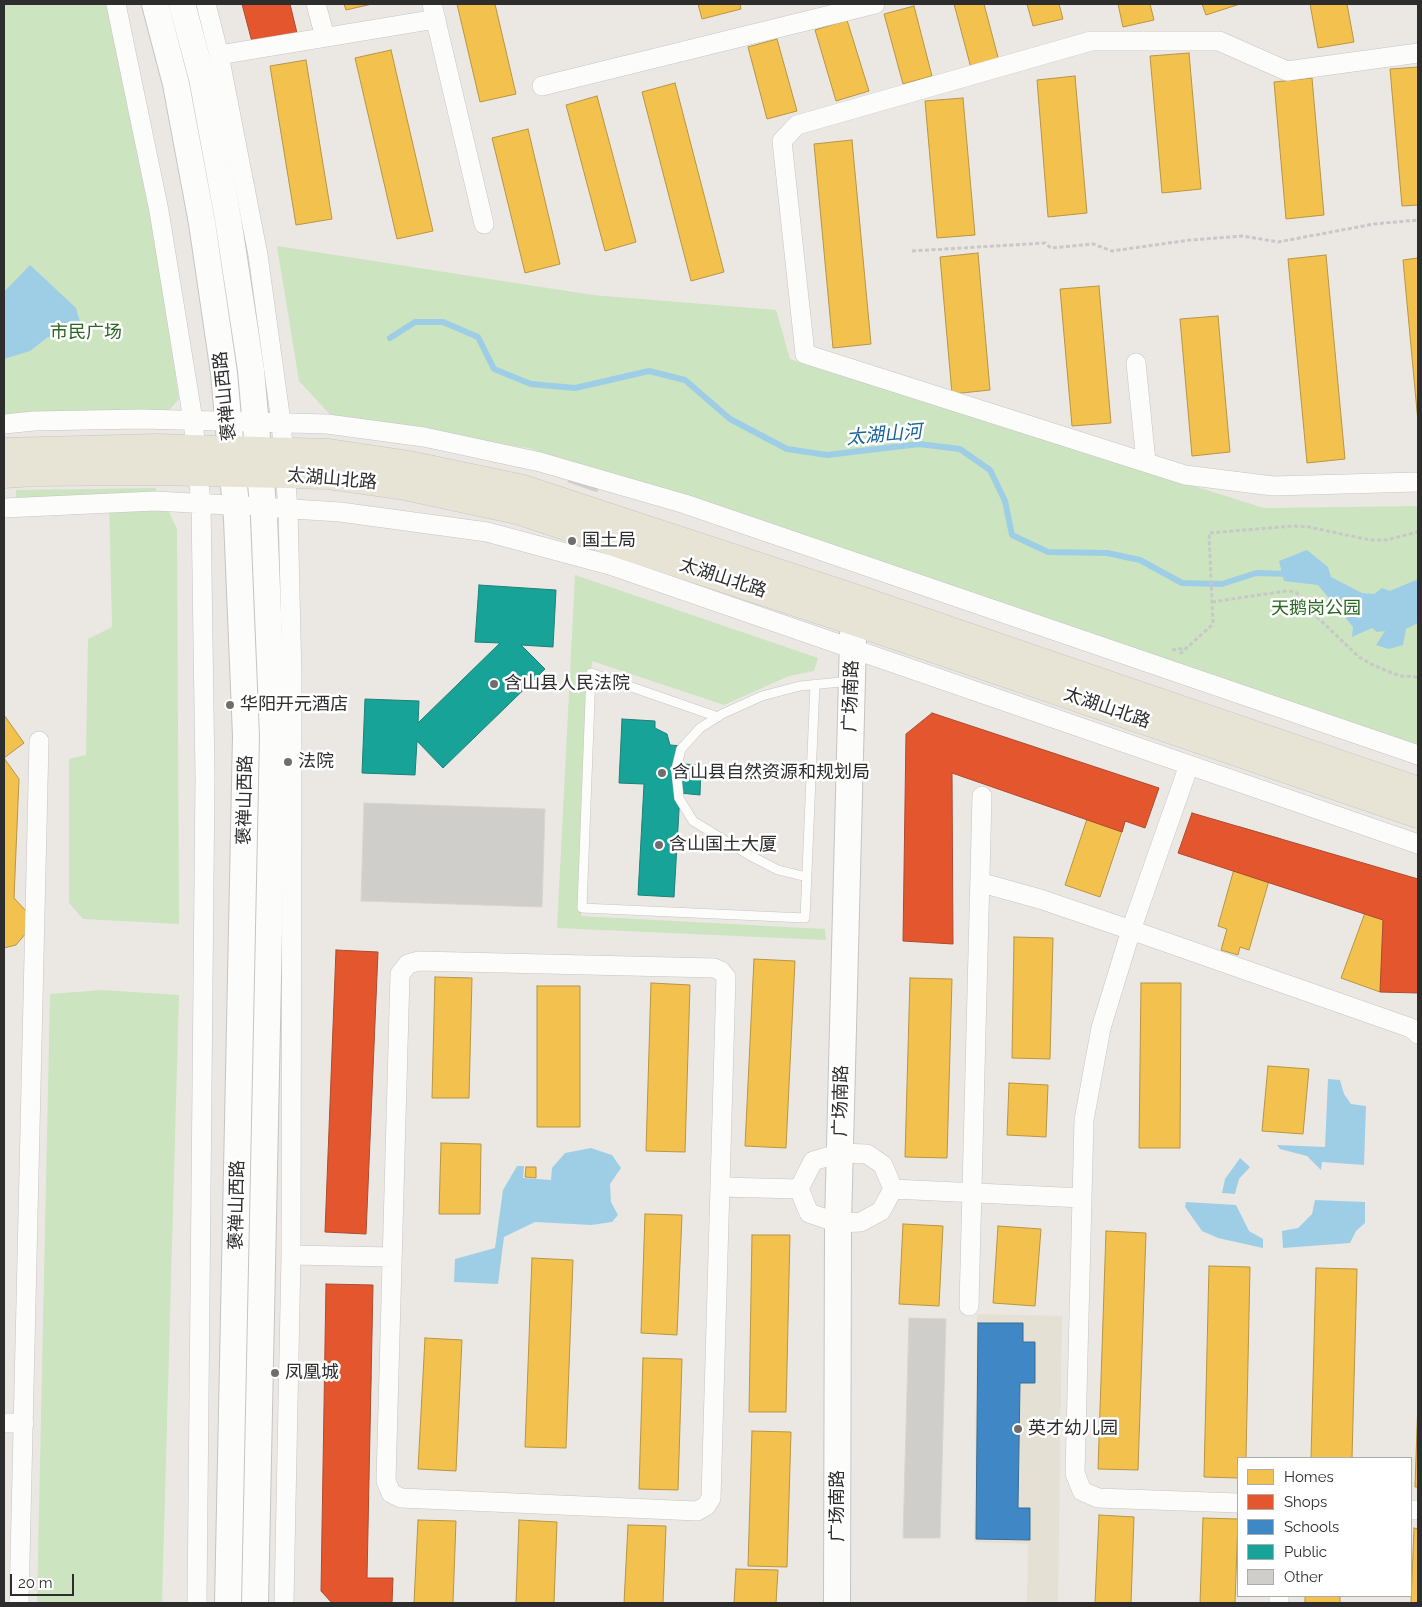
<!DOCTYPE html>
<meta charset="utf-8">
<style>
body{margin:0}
#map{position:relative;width:1422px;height:1607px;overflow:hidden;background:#ebe8e4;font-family:Raleway,sans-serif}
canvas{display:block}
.frame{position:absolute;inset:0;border:5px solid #2d2d2d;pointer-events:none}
.legend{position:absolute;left:1237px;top:1457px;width:175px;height:140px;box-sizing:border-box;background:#fff;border:1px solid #ababab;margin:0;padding:6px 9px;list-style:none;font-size:15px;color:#2d2d2d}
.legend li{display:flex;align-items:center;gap:10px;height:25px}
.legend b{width:25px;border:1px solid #ababab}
.scale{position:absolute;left:10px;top:1574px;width:64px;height:22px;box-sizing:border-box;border:2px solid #2d2d2d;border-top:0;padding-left:6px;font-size:15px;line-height:18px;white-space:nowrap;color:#2d2d2d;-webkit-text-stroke:4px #fff;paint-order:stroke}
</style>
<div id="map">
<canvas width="1422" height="1607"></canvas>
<div class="frame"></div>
<ul class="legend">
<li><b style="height:14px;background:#f2c14e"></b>Homes</li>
<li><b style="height:14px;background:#e4572e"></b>Shops</li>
<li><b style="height:14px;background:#3f88c5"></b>Schools</li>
<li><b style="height:14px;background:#17a398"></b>Public</li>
<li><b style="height:14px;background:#d0cecb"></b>Other</li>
</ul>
<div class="scale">20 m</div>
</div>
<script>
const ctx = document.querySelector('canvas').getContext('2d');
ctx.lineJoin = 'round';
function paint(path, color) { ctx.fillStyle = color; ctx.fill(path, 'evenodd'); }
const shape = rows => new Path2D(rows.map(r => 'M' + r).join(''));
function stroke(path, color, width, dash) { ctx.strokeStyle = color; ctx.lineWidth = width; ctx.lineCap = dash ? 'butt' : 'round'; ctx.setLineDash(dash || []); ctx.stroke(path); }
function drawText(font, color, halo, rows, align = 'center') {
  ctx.font = font + ' Raleway,"Noto Sans SC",sans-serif'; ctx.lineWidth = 5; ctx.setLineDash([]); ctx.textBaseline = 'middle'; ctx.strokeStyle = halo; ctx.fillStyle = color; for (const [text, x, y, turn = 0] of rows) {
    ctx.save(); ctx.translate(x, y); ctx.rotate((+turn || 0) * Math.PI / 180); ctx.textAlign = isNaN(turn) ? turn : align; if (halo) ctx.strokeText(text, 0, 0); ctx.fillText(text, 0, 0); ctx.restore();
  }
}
paint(shape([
 [977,1314,1062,1316,1058,1603,1027,1603,1028,1544,974,1542]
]), '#e4e0d3');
paint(shape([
 [4,4,107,4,141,139,179,399,161,419,4,419],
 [277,246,593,295,776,310,790,359,1264,508,1418,506,1418,752,528,448,335,420,299,381],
 [155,488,168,510,177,529,179,924,83,919,69,903,69,759,86,755,88,639,112,627,109,502,16,504,16,490],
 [575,575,818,658,814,671,789,676,724,705,592,661,581,916,825,929,826,940,557,928],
 [102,990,179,995,162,1603,37,1603,50,994]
]), '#cce4c0');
paint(shape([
 [30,265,76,308,80,322,65,336,48,337,30,351,4,359,4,292],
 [1307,550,1328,567,1331,577,1362,593,1374,594,1382,588,1390,591,1418,579,1418,623,1406,629,1403,645,1389,649,1376,645,1385,631,1377,632,1372,628,1352,637,1353,627,1318,585,1284,581,1279,561],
 [1328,1079,1340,1080,1344,1094,1351,1104,1366,1106,1364,1165,1322,1162,1321,1170,1307,1156,1280,1149,1277,1145,1325,1147],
 [591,1148,612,1155,621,1168,610,1184,611,1202,618,1215,612,1222,591,1225,535,1222,504,1237,498,1284,454,1282,455,1259,495,1248,503,1190,517,1166,524,1166,523,1178,551,1180,552,1168,565,1153],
 [1240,1158,1250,1167,1239,1179,1235,1194,1222,1193,1225,1179],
 [1315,1200,1365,1202,1365,1223,1356,1231,1350,1243,1283,1248,1282,1231,1298,1228,1312,1214],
 [1186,1202,1236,1205,1249,1231,1263,1239,1263,1248,1218,1238,1202,1231,1185,1207]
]), '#9ecee6');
const homes = shape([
 [253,4,286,4,290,18,258,26,253,4],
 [344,4,372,4,346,10,344,4],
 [457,4,495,4,516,94,480,102,457,4],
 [698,4,740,4,741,9,702,19,698,4],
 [954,4,984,4,999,61,971,68,954,4],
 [1027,4,1059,4,1063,19,1033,26,1027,4],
 [1118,4,1150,4,1154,20,1123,27,1118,4],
 [1202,4,1240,4,1206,15,1202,4],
 [1310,4,1347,4,1354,42,1318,48,1310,4],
 [914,6,932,76,903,84,884,14,914,6],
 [847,20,869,91,836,101,815,30,847,20],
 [777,39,797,111,767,119,748,47,777,39],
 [391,50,433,231,397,239,355,58,391,50],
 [1189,53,1201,189,1162,193,1150,56,1189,53],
 [306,60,332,219,296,225,270,66,306,60],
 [1418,67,1418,205,1402,206,1390,69,1418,67],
 [1075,76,1087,213,1048,217,1037,80,1075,76],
 [1312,78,1324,215,1286,219,1274,82,1312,78],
 [675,83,724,272,691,281,642,92,675,83],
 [597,96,636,242,605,251,566,105,597,96],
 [963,98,975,235,937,238,925,101,963,98],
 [528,129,560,264,525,273,492,138,528,129],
 [852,140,871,344,833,348,814,144,852,140],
 [978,253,990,390,952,394,940,257,978,253],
 [1326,255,1345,459,1307,463,1288,259,1326,255],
 [1418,258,1418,422,1403,260,1418,258],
 [1099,286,1111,423,1072,426,1060,289,1099,286],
 [1218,316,1230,452,1192,456,1180,319,1218,316],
 [4,715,24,743,4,758,19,779,14,898,27,912,27,932,16,945,4,948,4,715],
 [1101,777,1136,789,1100,897,1065,885,1101,777],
 [1240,827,1281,839,1249,950,1240,947,1238,955,1221,950,1227,929,1218,926,1236,862,1240,863,1243,852,1233,849,1240,827],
 [1380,872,1418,886,1380,992,1341,978,1380,872],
 [1014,937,1053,938,1050,1059,1012,1058,1014,937],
 [754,959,795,961,786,1148,745,1146,754,959],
 [435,977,472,978,469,1098,432,1098,435,977],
 [910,978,952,979,947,1158,905,1157,910,978],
 [651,983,690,985,685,1152,646,1151,651,983],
 [1141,983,1181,983,1180,1148,1139,1148,1141,983],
 [537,986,580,986,580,1127,537,1127,537,986],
 [1268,1066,1309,1069,1303,1134,1262,1131,1268,1066],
 [1009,1083,1048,1085,1046,1137,1007,1135,1009,1083],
 [441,1143,481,1144,480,1214,439,1214,441,1143],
 [526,1167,536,1167,536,1178,525,1177,526,1167],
 [645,1214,682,1215,677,1335,641,1333,645,1214],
 [903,1224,943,1226,939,1306,899,1304,903,1224],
 [998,1226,1041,1229,1035,1306,993,1303,998,1226],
 [1106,1231,1146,1233,1138,1470,1098,1469,1106,1231],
 [752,1235,790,1235,786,1412,749,1412,752,1235],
 [532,1258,573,1260,566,1448,525,1447,532,1258],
 [1209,1266,1250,1267,1246,1458,1238,1458,1238,1478,1204,1477,1209,1266],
 [1316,1268,1357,1269,1352,1458,1311,1458,1316,1268],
 [425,1338,462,1340,456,1471,418,1469,425,1338],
 [643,1358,682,1359,678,1490,639,1489,643,1358],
 [335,1375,371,1376,366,1541,330,1540,335,1375],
 [1418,1400,1418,1487,1415,1487,1418,1400],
 [752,1431,791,1432,787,1567,748,1566,752,1431],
 [1099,1515,1134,1517,1131,1603,1095,1603,1099,1515],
 [1203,1518,1238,1519,1235,1603,1200,1603,1203,1518],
 [418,1520,456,1521,453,1603,414,1603,418,1520],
 [519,1520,557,1522,554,1603,516,1603,519,1520],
 [628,1525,666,1526,663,1603,624,1603,628,1525],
 [1414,1528,1418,1529,1418,1603,1411,1603,1414,1528],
 [736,1569,778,1570,776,1603,734,1603,736,1569],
 [1305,1596,1340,1596,1340,1603,1305,1603,1305,1596]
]);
paint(homes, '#f2c14e');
stroke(homes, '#b79544', 1);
const shops = shape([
 [242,4,290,4,297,33,252,42,242,4],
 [932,713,1159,788,1145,828,1125,821,1122,832,952,773,953,944,903,941,906,734,932,713],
 [1192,813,1418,879,1418,993,1380,992,1383,920,1178,853,1192,813],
 [336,950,378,952,366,1234,325,1232,336,950],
 [326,1284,373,1285,367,1578,393,1578,392,1603,332,1603,321,1591,326,1284]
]);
paint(shops, '#e4572e');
stroke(shops, '#ad4a2e', 1);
const schools = shape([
 [978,1323,1023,1323,1023,1342,1035,1342,1035,1383,1020,1383,1018,1508,1030,1508,1030,1540,976,1539,978,1323]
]);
paint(schools, '#3f88c5');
stroke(schools, '#3a6d97', 1);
const public = shape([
 [479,585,556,590,553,647,521,645,545,669,443,768,417,741,415,775,362,773,365,699,419,701,418,723,500,643,475,642,479,585],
 [622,719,655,721,655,728,667,734,670,745,683,746,682,764,701,765,700,795,680,793,674,897,638,895,644,784,619,783,622,719]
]);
paint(public, '#17a398');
stroke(public, '#1e8078', 1);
stroke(shape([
 [390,338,415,322,443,322,478,337,494,369,531,384,575,388,649,371,685,380,730,419,787,449,827,455,919,444,960,449,990,470,1005,501,1012,535,1048,552,1107,553,1140,560,1182,583,1222,584,1256,573,1291,574]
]), '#9ecee6', 6);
const building = shape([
 [570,475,599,486,597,492,568,482,570,475],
 [364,803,545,809,542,907,361,901,364,803],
 [909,1318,946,1319,940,1538,903,1538,909,1318]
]);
paint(building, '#d0cecb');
stroke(building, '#d6d4d0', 1);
const lane = shape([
 [718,717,591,673,582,908,805,918,815,684],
 [807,877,778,870,749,855,693,821,679,798,676,770,681,749,700,728,722,714,762,696,800,686,851,681]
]);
const street = shape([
 [116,4,159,211,193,420,201,504,205,777,197,1603],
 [206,4,219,55,258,255,281,422,288,509,292,679,291,1255,284,1603],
 [316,4,325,37],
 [432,4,484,224],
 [1418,53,1287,71,1219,41,1091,41,797,125,782,141,805,354,1185,475,1273,486,1418,482],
 [219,55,436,19],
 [542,86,875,4],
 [1136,363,1146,462],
 [4,424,34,421,142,419,327,424,424,437,540,462,685,504,1418,755],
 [4,508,155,501,247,506],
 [277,508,340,512,487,532,610,565,1418,844],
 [1189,765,1131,930,1101,1028,1084,1120,1075,1473,1082,1491,1098,1498,1238,1503],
 [982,883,1040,899,1131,930,1411,1028,1418,1034],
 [419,961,714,968,721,971,726,977,711,1498,706,1506,697,1511,401,1498,391,1493,386,1481,400,974,408,964,419,961],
 [840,1153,867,1154,883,1165,893,1189,881,1211,861,1222,838,1223,809,1213,799,1189,813,1161,840,1153],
 [720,1187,799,1189],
 [893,1189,1082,1198],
 [291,1255,392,1257],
 [969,1306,982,796],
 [4,1423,24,1423],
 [1411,1510,1418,1510],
 [19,1603,39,741],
 [1279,1603,1279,1596]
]);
const secondary = shape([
 [155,4,176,84,202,223,224,373,237,519,246,736,228,1603],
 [182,4,202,78,228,219,251,370,264,517,273,736,255,1603],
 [837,1603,838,1223,854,599]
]);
const primary = shape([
 [4,452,156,448,329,453,409,465,523,489,854,598,1418,791],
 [4,474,34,472,155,471,327,475,405,486,517,510,853,621,1418,814]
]);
stroke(lane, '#c5c4c4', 10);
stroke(street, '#c5c4c4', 20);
stroke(secondary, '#c5c4c4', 28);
stroke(primary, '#c6c5c3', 29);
stroke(shape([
 [912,251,1045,243,1051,248,1093,244,1112,251,1190,240,1243,236,1278,242,1374,224,1418,220],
 [1212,602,1286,591,1295,592,1301,596,1315,615,1359,657,1375,666,1400,676,1418,677],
 [1172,650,1186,648],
 [1180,654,1213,624,1209,533,1293,526,1309,527,1370,540,1386,540,1418,532]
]), '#c8c8c8', 3, [4, 2.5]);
stroke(lane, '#fcfcfb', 9);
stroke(street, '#fcfcfb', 19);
stroke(secondary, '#fcfcfb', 26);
stroke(primary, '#e7e4d6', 28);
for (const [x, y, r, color] of [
 [572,541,5,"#706e6d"],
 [494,684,5,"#706e6d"],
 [230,705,5,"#706e6d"],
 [288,762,5,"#706e6d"],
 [662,773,5,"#706e6d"],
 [659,845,5,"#706e6d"],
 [275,1373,5,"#706e6d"],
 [1018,1429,5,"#706e6d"]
]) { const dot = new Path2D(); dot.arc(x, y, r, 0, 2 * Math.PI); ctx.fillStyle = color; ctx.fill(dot); stroke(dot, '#fff', 2); }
drawText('18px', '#2a6721', '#fff', [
 ["市民广场",86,333],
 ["天鹅岗公园",1316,609]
]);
drawText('18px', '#2d2d2d', '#fff', [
 ["褒禅山西路",225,396,-96],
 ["太湖山北路",332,479,5],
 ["太湖山北路",723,578,18],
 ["广场南路",851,696,-88],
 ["太湖山北路",1107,708,19],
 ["褒禅山西路",245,800,-89],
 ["广场南路",841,1101,-89],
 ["褒禅山西路",237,1205,-89],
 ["广场南路",838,1506,-90]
]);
drawText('18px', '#2d2d2d', '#fff', [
 ["国土局",582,541],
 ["含山县人民法院",504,684],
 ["华阳开元酒店",240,705],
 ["法院",298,762],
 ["含山县自然资源和规划局",672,773],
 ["含山国土大厦",669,845],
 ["凤凰城",285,1373],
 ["英才幼儿园",1028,1429]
], 'left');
drawText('italic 19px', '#186397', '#fff', [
 ["太湖山河",884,435,-5]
]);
</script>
